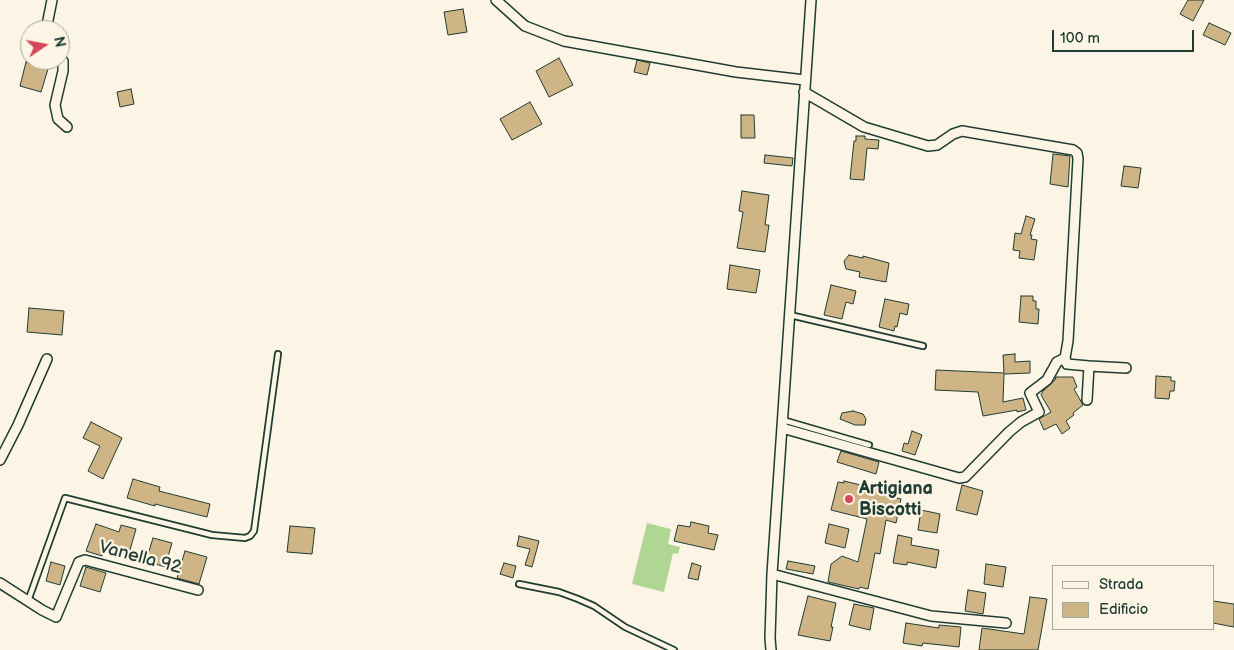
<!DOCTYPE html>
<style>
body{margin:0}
#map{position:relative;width:1234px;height:650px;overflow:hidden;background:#fcf5e5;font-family:"Balsamiq Sans",sans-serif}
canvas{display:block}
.legend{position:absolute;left:1052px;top:565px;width:162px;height:65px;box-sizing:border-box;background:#fcf5e5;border:1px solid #a4ab9e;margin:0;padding:6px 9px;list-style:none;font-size:15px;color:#1f3d34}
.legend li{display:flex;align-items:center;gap:10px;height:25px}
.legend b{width:25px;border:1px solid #a4ab9e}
.north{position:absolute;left:20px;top:20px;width:50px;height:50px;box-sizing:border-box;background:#fcf5e5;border:1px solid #a4ab9e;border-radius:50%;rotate:78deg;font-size:14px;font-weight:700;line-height:20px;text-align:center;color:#1f3d34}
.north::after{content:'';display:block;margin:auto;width:18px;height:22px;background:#d1495b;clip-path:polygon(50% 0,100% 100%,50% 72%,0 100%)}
.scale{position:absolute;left:1052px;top:30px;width:142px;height:22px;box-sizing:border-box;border:2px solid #1f3d34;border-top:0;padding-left:6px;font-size:15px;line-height:18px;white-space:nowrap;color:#1f3d34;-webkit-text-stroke:4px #fcf5e5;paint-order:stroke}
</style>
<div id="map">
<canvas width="1234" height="650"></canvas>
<ul class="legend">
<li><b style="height:6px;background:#fcf5e5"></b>Strada</li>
<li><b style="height:14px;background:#cfb485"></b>Edificio</li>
</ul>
<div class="north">N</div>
<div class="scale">100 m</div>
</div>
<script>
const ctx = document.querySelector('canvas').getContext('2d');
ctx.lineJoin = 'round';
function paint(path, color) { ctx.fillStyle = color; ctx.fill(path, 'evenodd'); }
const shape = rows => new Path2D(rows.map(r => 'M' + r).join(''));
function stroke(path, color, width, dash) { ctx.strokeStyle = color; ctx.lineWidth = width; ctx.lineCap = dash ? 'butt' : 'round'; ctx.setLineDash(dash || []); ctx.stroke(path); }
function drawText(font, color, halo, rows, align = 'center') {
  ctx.font = font + ' "Balsamiq Sans",sans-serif'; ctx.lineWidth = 4.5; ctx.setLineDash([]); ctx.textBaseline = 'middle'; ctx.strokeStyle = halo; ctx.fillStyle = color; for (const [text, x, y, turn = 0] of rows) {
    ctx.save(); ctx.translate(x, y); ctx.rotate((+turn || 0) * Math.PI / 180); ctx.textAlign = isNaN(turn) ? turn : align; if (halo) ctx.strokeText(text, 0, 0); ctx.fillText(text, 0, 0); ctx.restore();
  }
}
paint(shape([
 [647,523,671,529,668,544,680,547,678,554,673,553,664,592,632,584]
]), '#afd793');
const building = shape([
 [1188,0,1204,0,1193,21,1180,14,1188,0],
 [463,9,467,32,448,35,444,12,463,9],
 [1209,23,1231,33,1225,45,1203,35,1209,23],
 [559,58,573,85,549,97,536,71,559,58],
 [637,60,650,63,647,75,634,72,637,60],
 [26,62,48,69,41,92,20,86,26,62],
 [131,89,134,104,120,107,117,92,131,89],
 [530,102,542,124,512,140,500,119,530,102],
 [741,115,754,115,755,138,741,138,741,115],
 [856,136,865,136,865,139,879,140,878,149,867,148,864,180,850,179,854,141,856,141,856,136],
 [1053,154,1070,156,1068,187,1050,184,1053,154],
 [765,155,793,158,792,166,764,163,765,155],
 [1124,166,1141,168,1138,188,1121,186,1124,166],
 [742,191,769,195,765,225,769,225,765,252,737,248,743,212,739,211,742,191],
 [1026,216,1035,219,1030,235,1032,235,1031,239,1037,240,1034,260,1019,258,1020,251,1013,250,1015,233,1021,234,1026,216],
 [849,255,863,258,863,256,889,263,886,282,859,277,860,272,846,269,844,261,849,255],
 [730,265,760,270,756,293,727,289,730,265],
 [831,285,856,291,853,304,846,302,842,319,824,315,831,285],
 [1021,296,1033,296,1033,301,1036,301,1036,309,1039,309,1038,324,1019,322,1021,296],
 [885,299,909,304,907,315,900,313,897,327,895,326,894,331,879,327,885,299],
 [29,308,64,311,62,335,27,332,29,308],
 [1015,354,1015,362,1030,361,1030,373,1004,374,1003,402,1023,398,1026,410,1017,412,1017,410,983,416,978,392,935,390,936,370,1004,373,1003,355,1015,354],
 [1156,376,1171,377,1171,381,1175,381,1174,391,1170,391,1169,399,1155,398,1156,376],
 [1056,377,1073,377,1077,387,1074,389,1083,405,1073,413,1074,415,1066,421,1070,428,1062,434,1056,424,1044,430,1039,419,1051,412,1041,395,1043,391,1055,380,1056,377],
 [853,411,863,414,866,419,865,425,855,425,840,419,842,413,853,411],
 [91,422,122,438,103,479,88,471,100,446,83,438,91,422],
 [912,431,922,435,915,455,902,451,904,443,908,444,912,431],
 [841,451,879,462,876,474,837,462,841,451],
 [133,479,160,487,159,491,210,504,207,517,155,504,155,506,127,498,133,479],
 [844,481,890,492,889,496,901,499,896,523,886,520,880,554,875,553,868,589,860,587,859,589,828,582,831,564,842,556,858,562,867,519,831,510,838,482,844,483,844,481],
 [962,485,983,491,977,515,956,510,962,485],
 [921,510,940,514,937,533,918,530,921,510],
 [691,522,709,526,708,533,718,535,714,550,674,541,678,525,690,527,691,522],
 [96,524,119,532,121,525,136,529,128,557,104,551,102,556,86,551,96,524],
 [829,524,849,529,845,548,825,543,829,524],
 [290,526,315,528,312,554,287,552,290,526],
 [898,535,912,538,911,545,939,550,936,568,907,562,907,565,893,563,898,535],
 [519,536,539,541,532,567,525,565,530,549,517,546,519,536],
 [153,538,172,543,165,567,146,561,153,538],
 [185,551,207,557,199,584,177,578,185,551],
 [788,561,815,566,813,574,786,569,788,561],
 [51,562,65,566,60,585,46,581,51,562],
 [504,563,516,566,513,578,500,574,504,563],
 [692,563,701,566,698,580,688,578,692,563],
 [986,564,1006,567,1003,587,984,584,986,564],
 [86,567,106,573,100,592,80,586,86,567],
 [968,590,986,593,983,614,965,611,968,590],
 [808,596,836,603,831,627,833,627,830,641,798,635,808,596],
 [1030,597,1047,599,1038,650,979,650,982,628,1024,634,1030,597],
 [1213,601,1234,604,1234,627,1213,623,1213,601],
 [854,604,874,608,870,630,849,625,854,604],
 [906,623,939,628,939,625,961,627,959,647,923,643,922,646,903,643,906,623]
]);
paint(building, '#cfb485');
stroke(building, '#1f3d34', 1);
const lane = shape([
 [790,315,923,346],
 [783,420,869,445],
 [519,584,559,592,578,599,594,606,625,627,674,650],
 [28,601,65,498,212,535,245,538,250,536,254,531,278,354]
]);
const street = shape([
 [496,0,525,26,564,41,736,72,805,80],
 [46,30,52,0],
 [60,58,63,61,63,71,55,105,58,119,67,127],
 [804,92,864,127,928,146,937,145,953,134,962,131,1073,150,1077,153,1078,159,1068,341,1065,358,1067,364,1089,366,1087,400],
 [1089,366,1126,368],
 [782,428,959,478,965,477,1009,432,1021,422,1039,412,1030,393,1047,380,1057,362,1065,358],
 [0,460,18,425,47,359],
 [772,574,931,616,1006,623],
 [0,583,42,610,56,617,79,562,85,560,198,590],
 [771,650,770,638,772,574,811,0]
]);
stroke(lane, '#1f3d34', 8);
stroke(street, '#1f3d34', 12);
stroke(lane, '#fcf5e5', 4.5);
stroke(street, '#fcf5e5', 9);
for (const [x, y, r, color] of [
 [849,499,5,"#d1495b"]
]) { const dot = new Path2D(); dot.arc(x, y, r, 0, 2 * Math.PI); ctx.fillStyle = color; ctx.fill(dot); stroke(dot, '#fcf5e5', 2); }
drawText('bold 18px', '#1f3d34', '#fcf5e5', [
 ["Artigiana",859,489],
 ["Biscotti",859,510]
], 'left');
drawText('18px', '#1f3d34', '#fcf5e5', [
 ["Vanella 92",140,558,15]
]);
</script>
